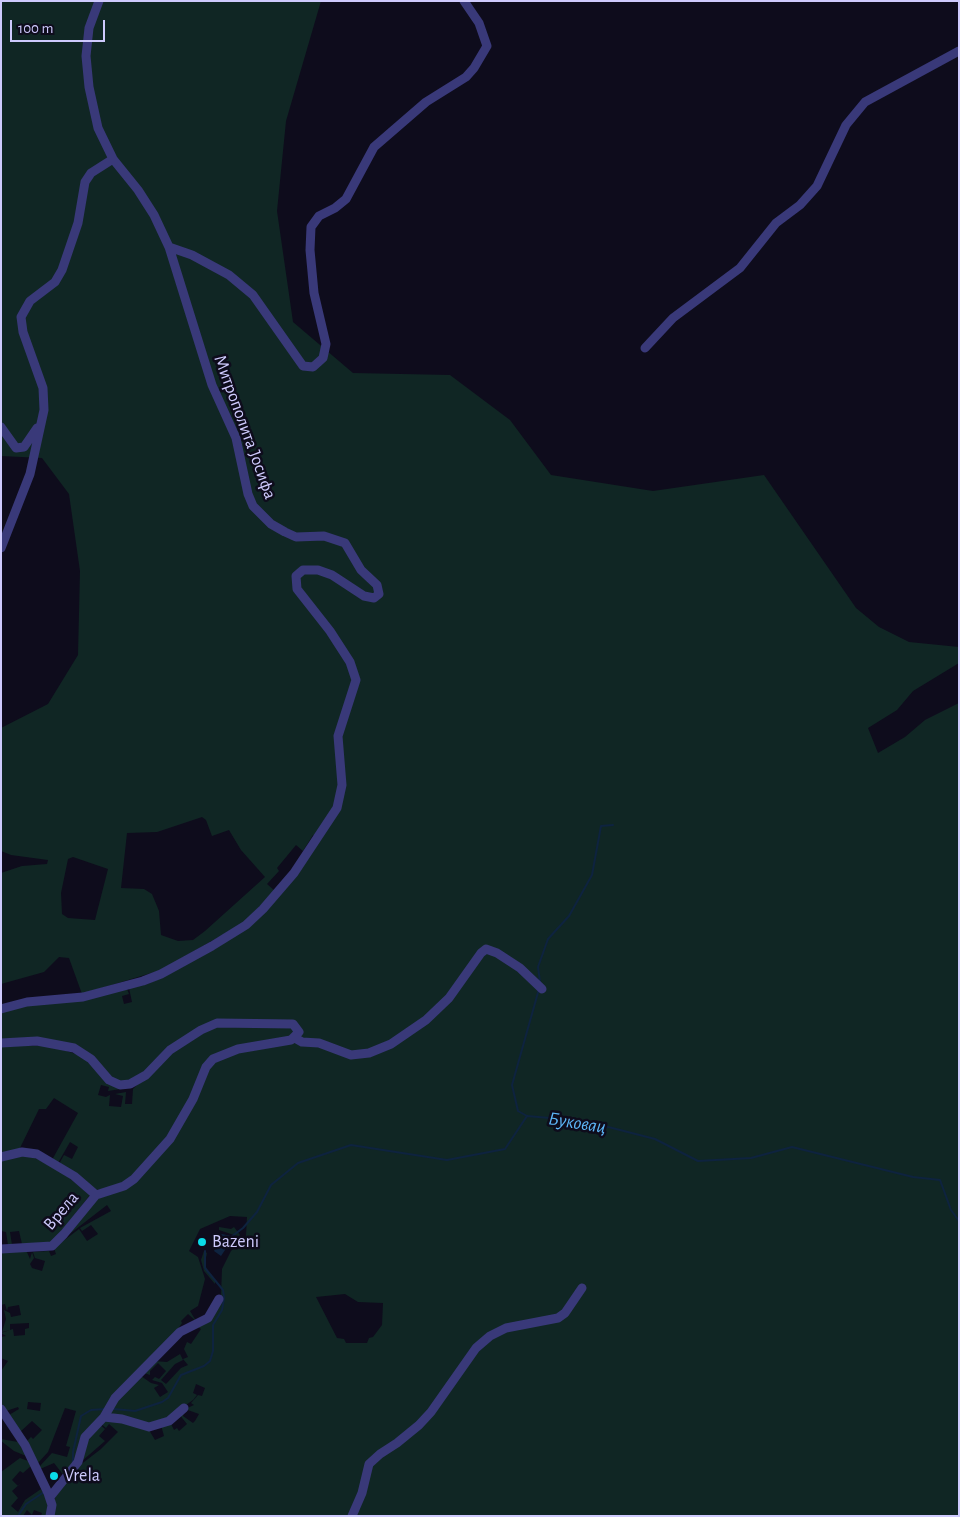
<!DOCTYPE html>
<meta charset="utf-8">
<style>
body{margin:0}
#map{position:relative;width:960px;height:1517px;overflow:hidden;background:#0e0c1c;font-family:"Alegreya Sans",sans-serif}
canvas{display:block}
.frame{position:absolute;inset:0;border:2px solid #cecafd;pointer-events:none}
.scale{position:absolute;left:10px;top:20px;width:95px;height:22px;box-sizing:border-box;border:2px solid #cecafd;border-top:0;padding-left:6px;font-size:15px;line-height:18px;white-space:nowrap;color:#cecafd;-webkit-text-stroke:4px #0e0c1c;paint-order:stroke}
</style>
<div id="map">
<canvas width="960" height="1517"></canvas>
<div class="frame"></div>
<div class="scale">100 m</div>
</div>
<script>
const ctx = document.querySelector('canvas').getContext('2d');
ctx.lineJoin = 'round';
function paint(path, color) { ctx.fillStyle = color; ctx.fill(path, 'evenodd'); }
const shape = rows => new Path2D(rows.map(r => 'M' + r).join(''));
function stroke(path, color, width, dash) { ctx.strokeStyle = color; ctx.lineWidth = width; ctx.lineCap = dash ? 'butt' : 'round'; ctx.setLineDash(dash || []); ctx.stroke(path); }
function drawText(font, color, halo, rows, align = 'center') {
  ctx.font = font + ' "Alegreya Sans",sans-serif'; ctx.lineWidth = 5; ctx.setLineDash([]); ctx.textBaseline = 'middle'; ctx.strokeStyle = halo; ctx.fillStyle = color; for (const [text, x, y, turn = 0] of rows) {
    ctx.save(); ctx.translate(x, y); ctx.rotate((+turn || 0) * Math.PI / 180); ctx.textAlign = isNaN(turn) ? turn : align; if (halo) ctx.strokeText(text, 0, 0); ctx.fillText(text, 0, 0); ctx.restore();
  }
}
paint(shape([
 [1,1,321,1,286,121,277,211,293,322,353,373,450,375,510,420,551,475,653,491,764,475,856,608,879,627,909,642,959,647,959,663,913,691,897,710,868,728,878,753,905,737,925,720,959,703,959,1516,53,1516,55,1498,62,1485,75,1469,101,1449,118,1432,109,1424,106,1428,100,1423,103,1421,114,1419,152,1428,149,1430,155,1440,164,1436,161,1425,170,1422,174,1430,177,1428,179,1431,187,1424,179,1414,184,1413,183,1416,193,1423,195,1421,199,1414,185,1409,194,1405,191,1403,198,1395,202,1396,205,1388,196,1384,193,1393,197,1395,193,1400,161,1423,148,1426,130,1419,107,1416,114,1401,141,1376,151,1383,159,1385,154,1388,160,1397,168,1392,162,1383,152,1380,155,1377,159,1379,166,1371,158,1363,150,1371,150,1375,144,1373,153,1361,167,1362,180,1354,183,1360,175,1364,161,1380,166,1384,181,1368,188,1365,183,1359,188,1357,184,1349,187,1342,191,1344,201,1329,195,1325,210,1318,218,1306,221,1296,222,1269,231,1251,246,1236,247,1217,230,1216,200,1229,189,1251,198,1257,205,1279,198,1306,190,1311,196,1321,188,1314,181,1321,182,1323,167,1345,112,1399,105,1413,83,1436,77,1461,65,1477,54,1463,40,1469,39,1467,52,1453,67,1457,70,1447,66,1446,76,1411,65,1408,48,1452,38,1463,26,1442,31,1437,33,1439,42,1430,32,1421,20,1432,9,1415,19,1409,18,1407,6,1411,1,1404,1,1371,8,1361,1,1358,1,1337,6,1336,1,1333,13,1329,14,1336,25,1335,25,1329,29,1328,29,1323,10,1324,10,1330,2,1332,6,1319,4,1310,10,1313,11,1317,21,1315,19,1305,8,1307,7,1311,5,1304,1,1305,1,1252,26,1250,30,1259,32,1252,34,1258,30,1264,32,1268,42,1271,45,1261,35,1258,33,1252,49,1251,51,1256,56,1254,54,1248,79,1229,87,1241,98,1234,91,1225,82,1231,80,1228,111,1211,107,1205,67,1236,88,1207,98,1197,106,1193,102,1189,95,1190,59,1164,64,1155,72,1159,78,1147,70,1142,58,1163,52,1160,78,1113,54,1098,46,1109,39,1109,19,1150,1,1154,1,1046,51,1046,82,1056,105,1080,117,1086,127,1088,108,1091,109,1087,101,1085,98,1095,106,1097,110,1095,109,1106,121,1107,123,1096,115,1094,126,1092,125,1104,132,1104,133,1089,138,1084,136,1078,120,1082,111,1078,93,1057,75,1045,37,1038,1,1040,1,1013,32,1004,84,1000,127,989,129,994,122,996,124,1004,132,1002,129,988,148,984,171,972,223,943,255,921,295,877,319,839,313,835,303,851,296,845,277,868,279,871,267,884,275,891,243,923,161,970,82,994,69,958,59,957,44,972,1,984,1,873,22,866,47,864,48,860,11,855,1,851,1,728,48,704,78,655,80,571,69,494,42,458,1,456],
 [202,817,206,820,212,836,229,830,241,850,265,877,205,931,193,940,178,941,161,935,159,911,152,894,144,889,121,888,127,833,157,832],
 [73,857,108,869,95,920,68,918,62,914,61,893,68,859],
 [345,1294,358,1302,383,1303,382,1325,373,1337,369,1338,367,1343,346,1343,344,1339,337,1338,316,1297],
 [28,1402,41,1403,40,1411,27,1409],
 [25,1154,56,1167,90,1195,53,1242,22,1244,19,1231,10,1232,12,1245,8,1245,6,1232,1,1231,1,1158],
 [219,1227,231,1229,234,1227,240,1235,235,1240,234,1235,219,1230],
 [204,1251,207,1253,205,1263,207,1270,215,1280,215,1284,204,1271,201,1260],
 [99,1424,105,1429,99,1436,105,1441,82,1461,83,1443],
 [1,1439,18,1442,26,1456,14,1451,1,1441],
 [20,1458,28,1461,31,1466,23,1473,20,1471,12,1480,18,1486,21,1483,12,1491,18,1498,11,1506,18,1512,25,1500,41,1489,48,1502,47,1516,41,1516,42,1513,34,1510,32,1515,27,1510,23,1516,1,1516,1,1472]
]), '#102624');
paint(shape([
 [221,1239,229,1244,221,1256,214,1251]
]), '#0e233f');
stroke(shape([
 [540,982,538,967,548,939,569,916,592,875,601,826,613,825],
 [539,989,512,1085,518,1111,527,1116,585,1121,655,1139,698,1161,751,1158,792,1147,913,1177,940,1180,951,1210,959,1221],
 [213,1236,217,1234,231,1237,243,1228,257,1212,271,1185,298,1163,351,1145,447,1160,505,1149,527,1116],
 [114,1409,135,1411,162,1402,168,1398,181,1375,204,1366,210,1361,213,1351,213,1325,222,1310,224,1298,223,1290,205,1268,205,1251],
 [73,1463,73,1452,81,1416,91,1410,106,1409],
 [18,1516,26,1504,44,1492]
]), '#0e233f', 2);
stroke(shape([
 [169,247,192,255,229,275,253,295,303,366,313,367,323,358,326,344,314,293,310,250,311,227,319,216,335,208,346,199,374,147,426,102,466,77,474,68,487,46,479,23,464,1],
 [645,348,673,318,740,268,776,223,800,205,817,186,846,125,865,102,959,51],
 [1,427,16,448,24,447,37,428],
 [1,548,30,474,44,410,43,388,23,332,21,317,30,301,55,282,62,270,78,223,85,182,91,173,113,159],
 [1,1009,27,1002,83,997,143,981,161,974,212,946,246,925,263,909,294,873,337,808,342,785,338,736,356,680,350,662,330,631,297,589,296,576,303,570,318,570,332,575,364,596,374,598,379,594,377,585,361,570,345,543,324,536,296,537,285,532,271,524,253,506,248,494,236,438,212,385,169,247,154,215,138,190,113,159,98,128,89,87,86,56,89,28,99,1],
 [295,1038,302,1042,319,1043,351,1055,369,1053,391,1044,426,1020,449,998,481,953,486,949,497,953,520,968,542,989],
 [1,1043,37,1041,74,1048,91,1059,109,1080,120,1085,130,1084,146,1075,170,1050,201,1030,217,1023,293,1024,299,1032,291,1040,238,1049,213,1059,206,1067,193,1099,170,1139,134,1179,124,1186,96,1195,64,1234,52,1246,1,1249],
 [1,1157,22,1152,37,1154,74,1176,96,1195],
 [1,1409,25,1445,48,1493,52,1505,50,1516],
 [104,1417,122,1419,149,1427,169,1421,184,1408],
 [50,1497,78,1462,85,1437,104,1417,115,1398,180,1332,208,1318,219,1299],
 [352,1516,362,1493,369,1464,380,1454,397,1443,419,1425,431,1412,476,1348,490,1336,506,1328,558,1318,565,1313,582,1288]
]), '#393979', 9);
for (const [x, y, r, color] of [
 [202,1242,5,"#0adbe8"],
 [54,1476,5,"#0adbe8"]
]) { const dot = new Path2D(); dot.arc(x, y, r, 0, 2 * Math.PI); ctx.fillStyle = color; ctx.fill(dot); stroke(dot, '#0e0c1c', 2); }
drawText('18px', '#cecafd', '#0e0c1c', [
 ["Митрополита Јосифа",245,427,70],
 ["Врела",61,1211,-50]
]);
drawText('18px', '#cecafd', '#0e0c1c', [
 ["Bazeni",212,1242],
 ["Vrela",64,1476]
], 'left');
drawText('italic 19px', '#5db6f8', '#0e0c1c', [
 ["Буковац",577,1123,9]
]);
</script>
